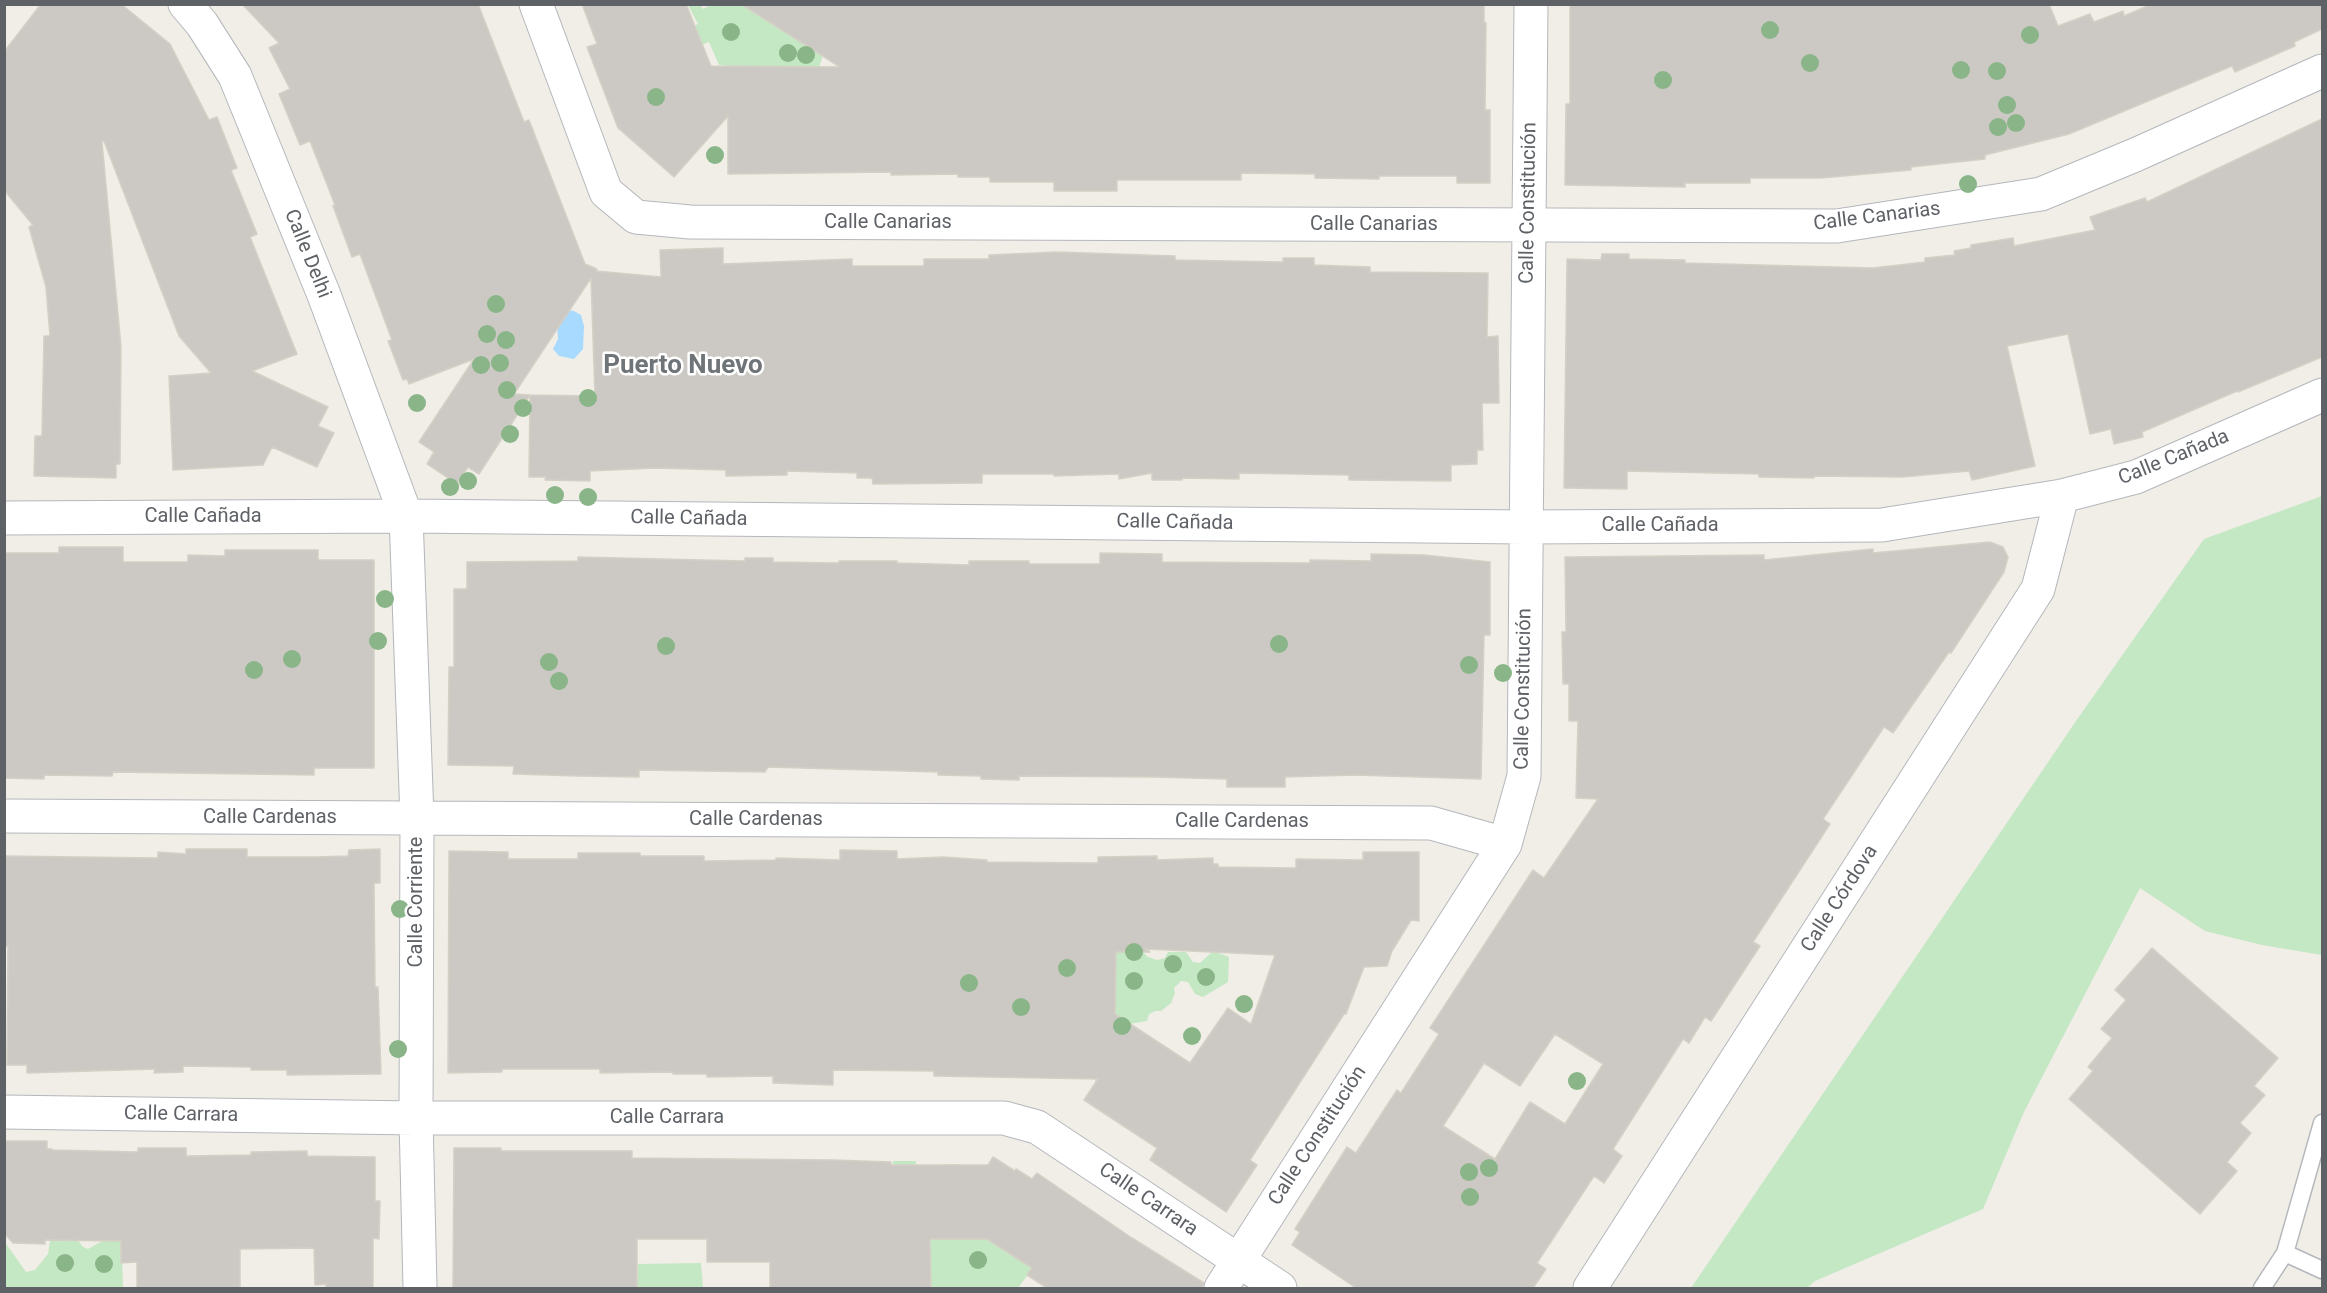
<!DOCTYPE html>
<meta charset="utf-8">
<style>
body{margin:0}
#map{position:relative;width:2327px;height:1293px;overflow:hidden;background:#f0eee7;font-family:Roboto,sans-serif}
canvas{display:block}
.frame{position:absolute;inset:0;border:6px solid #5e6267;pointer-events:none}
</style>
<div id="map">
<canvas width="2327" height="1293"></canvas>
<div class="frame"></div>
</div>
<script>
const ctx = document.querySelector('canvas').getContext('2d');
ctx.lineJoin = 'round';
function paint(path, color) { ctx.fillStyle = color; ctx.fill(path, 'evenodd'); }
const shape = rows => new Path2D(rows.map(r => 'M' + r).join(''));
function stroke(path, color, width, dash) { ctx.strokeStyle = color; ctx.lineWidth = width; ctx.lineCap = dash ? 'butt' : 'round'; ctx.setLineDash(dash || []); ctx.stroke(path); }
function drawText(font, color, halo, rows, align = 'center') {
  ctx.font = font + ' Roboto,sans-serif'; ctx.lineWidth = 5; ctx.setLineDash([]); ctx.textBaseline = 'middle'; ctx.strokeStyle = halo; ctx.fillStyle = color; for (const [text, x, y, turn = 0] of rows) {
    ctx.save(); ctx.translate(x, y); ctx.rotate((+turn || 0) * Math.PI / 180); ctx.textAlign = isNaN(turn) ? turn : align; if (halo) ctx.strokeText(text, 0, 0); ctx.fillText(text, 0, 0); ctx.restore();
  }
}
paint(shape([
 [688,5,700,5,703,9,711,5,758,5,753,12,806,45,832,5,836,19,819,67,727,66,719,65,709,42,688,50,681,32,698,24],
 [2322,496,2322,955,2262,945,2205,931,2140,888,2024,1112,1983,1209,1815,1281,1807,1288,1691,1288,2076,721,2204,539],
 [1121,944,1139,948,1148,957,1157,960,1165,958,1168,952,1186,952,1193,962,1200,963,1212,952,1218,953,1229,957,1228,982,1203,997,1195,994,1188,982,1181,981,1174,988,1175,993,1171,1003,1161,1011,1155,1011,1149,1014,1147,1021,1129,1024,1129,1034,1095,1083,1095,1051,1043,959],
 [893,1161,916,1161,916,1165,962,1164,964,1206,1002,1248,1032,1269,1018,1288,891,1288,890,1237],
 [121,1231,123,1288,5,1288,4,1241,26,1272,35,1270,48,1254,50,1241,54,1236,76,1238,83,1247,88,1249],
 [701,1263,703,1288,637,1288,638,1264]
]), '#c4e7c4');
paint(shape([
 [567,310,574,311,581,315,584,326,583,349,574,359,559,356,553,349,558,339,557,325]
]), '#a8d9fe');
const building = shape([
 [41,4,121,4,170,44,209,120,217,117,237,168,231,170,257,234,250,237,297,354,252,371,328,407,318,426,334,433,317,467,272,447,263,465,173,470,169,376,211,373,179,336,104,141,102,142,121,347,120,464,116,464,116,478,34,476,35,436,42,436,44,336,50,336,46,287,29,227,33,225,4,190,4,52,41,4],
 [242,4,478,4,524,122,529,120,585,264,597,269,596,271,661,277,660,250,723,248,723,264,852,259,852,266,924,266,924,259,989,259,989,255,1057,252,1175,256,1175,260,1283,262,1283,258,1314,258,1314,265,1370,267,1370,272,1488,273,1487,337,1498,336,1499,403,1482,403,1483,450,1477,450,1477,464,1451,465,1451,481,1349,480,1349,475,1239,473,1239,479,1182,478,1182,480,1152,480,1152,473,1119,479,1119,474,1054,476,1054,474,982,474,982,483,873,484,872,478,857,478,857,473,787,471,787,475,726,476,726,470,655,468,590,471,590,481,545,480,546,477,529,477,530,395,595,396,591,278,514,394,530,395,479,474,468,467,457,484,427,464,434,452,419,442,474,359,409,384,407,379,403,380,388,341,392,340,360,254,352,257,333,206,335,205,310,141,300,145,279,94,290,89,269,48,279,43,242,4],
 [582,4,686,4,711,66,840,67,741,4,1484,4,1484,22,1486,23,1485,110,1490,110,1490,183,1457,183,1457,176,1379,176,1379,179,1315,178,1315,174,1241,173,1241,180,1117,180,1117,191,1054,191,1054,182,990,182,990,177,958,177,958,174,891,175,891,172,728,174,728,116,674,177,618,128,587,47,597,44,582,4],
 [1570,4,2049,4,2058,26,2090,14,2094,22,2123,11,2124,16,2152,4,2322,4,2322,29,2294,42,2295,46,2235,72,2232,66,2069,134,1985,155,1985,159,1911,167,1911,170,1821,178,1750,178,1750,183,1685,183,1685,187,1565,185,1566,104,1570,104,1570,4],
 [2322,119,2322,357,2238,392,2237,391,2142,432,2143,437,2114,444,2111,429,2090,434,2068,334,2007,346,2035,466,1972,480,1969,471,1902,477,1814,476,1814,478,1759,477,1759,474,1627,471,1627,489,1564,488,1567,259,1601,260,1602,254,1629,254,1629,259,1685,260,1685,263,1873,268,1925,262,1925,258,1955,255,1954,251,1971,248,1971,245,2013,238,2014,246,2095,230,2090,217,2145,198,2147,202,2322,119],
 [1990,542,2003,547,2008,557,2004,572,1951,653,1949,652,1893,733,1884,727,1823,819,1830,824,1753,942,1760,946,1711,1021,1705,1017,1689,1043,1683,1039,1613,1149,1622,1156,1604,1183,1594,1176,1537,1263,1546,1269,1533,1288,1356,1288,1292,1245,1300,1232,1295,1229,1347,1147,1356,1153,1397,1090,1401,1093,1439,1034,1430,1028,1533,870,1544,878,1598,799,1576,798,1578,721,1569,721,1569,684,1563,684,1562,632,1566,632,1565,557,1764,555,1764,560,1873,549,1873,553,1990,542],
 [1555,1034,1603,1064,1565,1124,1530,1102,1495,1159,1443,1126,1484,1063,1520,1086,1555,1034],
 [59,547,123,547,123,562,188,562,188,555,225,556,225,550,318,550,318,560,374,560,374,768,314,768,314,775,113,772,112,776,44,775,44,779,4,778,4,553,59,553,59,547],
 [1100,553,1162,554,1162,562,1310,563,1310,560,1371,561,1371,554,1424,555,1490,562,1490,635,1484,635,1481,779,1355,775,1285,777,1285,787,1227,787,1227,779,1155,777,1019,776,1019,780,981,779,981,776,938,775,938,772,768,767,765,772,639,770,639,777,578,776,513,774,514,766,448,765,449,667,454,667,454,589,467,589,467,562,578,561,578,557,745,561,745,558,773,558,773,562,839,563,839,561,897,561,897,563,969,565,969,561,1029,561,1029,564,1100,564,1100,553],
 [186,849,247,849,247,857,316,857,348,856,349,850,380,849,380,883,374,883,375,987,378,987,381,1074,287,1075,287,1070,251,1070,251,1067,183,1066,183,1072,154,1073,155,1069,27,1073,27,1065,7,1065,8,946,4,947,4,856,158,858,158,852,186,854,186,849],
 [840,850,897,851,897,859,943,857,987,860,987,862,1098,863,1098,857,1157,856,1157,860,1213,858,1213,864,1218,864,1218,867,1296,868,1296,859,1363,860,1363,852,1419,852,1419,921,1411,920,1392,951,1387,966,1364,967,1346,1014,1344,1014,1250,1160,1257,1165,1226,1212,1150,1160,1157,1148,1084,1100,1098,1079,934,1076,934,1071,833,1070,833,1085,773,1083,773,1076,707,1077,707,1074,673,1074,673,1072,600,1073,600,1069,502,1069,502,1072,448,1073,449,851,508,852,508,859,578,859,578,853,640,853,640,856,704,856,704,861,776,860,776,858,840,860,840,850],
 [1145,949,1212,952,1275,955,1251,1024,1228,1008,1190,1063,1115,1014,1116,952,1150,952,1145,949],
 [2152,948,2278,1058,2254,1086,2265,1095,2240,1123,2251,1133,2227,1162,2237,1171,2200,1214,2069,1099,2093,1071,2088,1067,2112,1038,2101,1029,2126,1000,2115,990,2152,948],
 [4,1141,47,1141,47,1149,52,1149,52,1150,138,1152,138,1148,186,1148,186,1156,251,1155,251,1152,307,1151,307,1156,375,1157,375,1201,380,1201,379,1239,373,1238,373,1288,326,1288,326,1284,315,1285,314,1248,240,1249,240,1288,137,1288,137,1262,121,1263,121,1241,45,1240,45,1244,13,1243,4,1233,4,1141],
 [454,1148,501,1148,501,1151,632,1151,632,1158,833,1160,891,1162,891,1165,988,1165,993,1157,1015,1171,1016,1169,1032,1179,1037,1173,1132,1238,1204,1283,1202,1288,1047,1288,1027,1275,1032,1268,987,1239,930,1239,931,1288,770,1288,770,1262,707,1262,707,1239,637,1239,637,1288,453,1288,454,1148]
]);
paint(building, '#ccc9c4');
stroke(building, '#d5d0c5', 1.5);
const lane = shape([
 [2285,1253,2322,1123],
 [2262,1288,2285,1253,2322,1270]
]);
const street = shape([
 [185,4,202,24,235,76,324,295,406,516,417,818,416,1118,420,1288],
 [536,4,606,192,636,217,690,222,1837,226,2041,194,2135,155,2322,71],
 [4,518,406,516,1525,527,1882,525,2062,496,2136,477,2322,395],
 [4,816,1431,823,1505,844],
 [4,1112,416,1118,1004,1118,1037,1127,1280,1288],
 [1221,1288,1505,844,1524,776,1531,4],
 [1590,1288,2038,589,2062,496]
]);
stroke(lane, '#b4b7bb', 19);
stroke(street, '#b4b7bb', 35);
stroke(lane, '#fff', 16);
stroke(street, '#fff', 33);
ctx.fillStyle = '#8ab588';
for (const [x, y] of [
 [1770,30],
 [731,32],
 [2030,35],
 [788,53],
 [806,55],
 [1810,63],
 [1961,70],
 [1997,71],
 [1663,80],
 [656,97],
 [2007,105],
 [2016,123],
 [1998,127],
 [715,155],
 [1968,184],
 [496,304],
 [487,334],
 [506,340],
 [500,363],
 [481,365],
 [507,390],
 [588,398],
 [417,403],
 [523,408],
 [510,434],
 [468,481],
 [450,487],
 [555,495],
 [588,497],
 [385,599],
 [378,641],
 [1279,644],
 [666,646],
 [292,659],
 [549,662],
 [1469,665],
 [254,670],
 [1503,673],
 [559,681],
 [400,909],
 [1134,952],
 [1173,964],
 [1067,968],
 [1206,977],
 [1134,981],
 [969,983],
 [1244,1004],
 [1021,1007],
 [1122,1026],
 [1192,1036],
 [398,1049],
 [1577,1081],
 [1489,1168],
 [1469,1172],
 [1470,1197],
 [978,1260],
 [65,1263],
 [104,1264]
]) { ctx.beginPath(); ctx.arc(x, y, 9, 0, 2 * Math.PI); ctx.fill(); }
drawText('20px', '#5e6267', '#fff', [
 ["Calle Constitución",1529,203,-89],
 ["Calle Canarias",1877,217,-7],
 ["Calle Canarias",888,223],
 ["Calle Canarias",1374,225],
 ["Calle Delhi",307,254,68],
 ["Calle Cañada",2174,458,-22],
 ["Calle Cañada",203,517],
 ["Calle Cañada",689,519,1],
 ["Calle Cañada",1175,523,1],
 ["Calle Cañada",1660,526],
 ["Calle Constitución",1524,689,-89],
 ["Calle Cardenas",270,818],
 ["Calle Cardenas",756,820],
 ["Calle Cardenas",1242,822],
 ["Calle Córdova",1840,899,-57],
 ["Calle Corriente",417,902,-90],
 ["Calle Carrara",181,1115,1],
 ["Calle Carrara",667,1118],
 ["Calle Constitución",1318,1136,-57],
 ["Calle Carrara",1148,1200,34]
]);
drawText('bold 26px', '#6f7479', '#fff', [
 ["Puerto Nuevo",683,366]
]);
</script>
